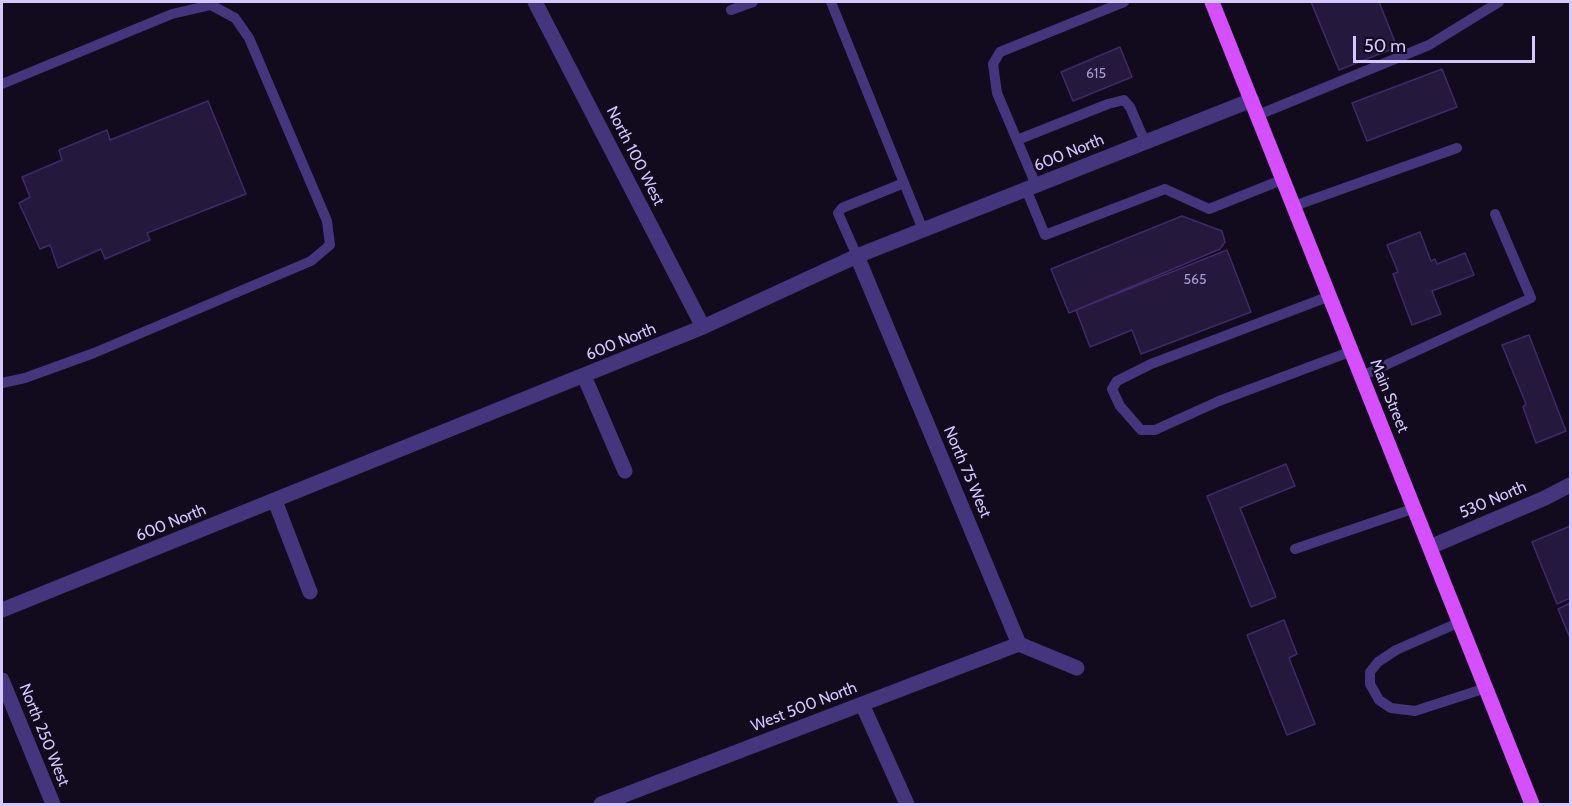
<!DOCTYPE html>
<style>
body{margin:0}
#map{position:relative;width:1572px;height:806px;overflow:hidden;background:#110b1d;font-family:Cabin,sans-serif}
canvas{display:block}
.frame{position:absolute;inset:0;border:3px solid #d5c7ff;pointer-events:none}
.scale{position:absolute;left:1353px;top:36px;width:182px;height:27px;box-sizing:border-box;border:3px solid #d5c7ff;border-top:0;padding-left:8px;font-size:18px;line-height:21px;white-space:nowrap;color:#d5c7ff;-webkit-text-stroke:4px #110b1d;paint-order:stroke}
</style>
<div id="map">
<canvas width="1572" height="806"></canvas>
<div class="frame"></div>
<div class="scale">50 m</div>
</div>
<script>
const ctx = document.querySelector('canvas').getContext('2d');
ctx.lineJoin = 'round';
function paint(path, color) { ctx.fillStyle = color; ctx.fill(path, 'evenodd'); }
const shape = rows => new Path2D(rows.map(r => 'M' + r).join(''));
function stroke(path, color, width, dash) { ctx.strokeStyle = color; ctx.lineWidth = width; ctx.lineCap = dash ? 'butt' : 'round'; ctx.setLineDash(dash || []); ctx.stroke(path); }
function drawText(font, color, halo, rows, align = 'center') {
  ctx.font = font + ' Cabin,sans-serif'; ctx.lineWidth = 5; ctx.setLineDash([]); ctx.textBaseline = 'middle'; ctx.strokeStyle = halo; ctx.fillStyle = color; for (const [text, x, y, turn = 0] of rows) {
    ctx.save(); ctx.translate(x, y); ctx.rotate((+turn || 0) * Math.PI / 180); ctx.textAlign = isNaN(turn) ? turn : align; if (halo) ctx.strokeText(text, 0, 0); ctx.fillText(text, 0, 0); ctx.restore();
  }
}
const building = shape([
 [1311,2,1379,2,1397,47,1339,70,1311,2],
 [1120,47,1132,77,1073,101,1061,72,1120,47],
 [1442,69,1457,107,1367,141,1352,103,1442,69],
 [208,101,246,194,147,233,150,240,105,259,101,249,58,268,50,245,40,249,19,203,30,197,22,177,62,160,59,150,107,130,110,140,208,101],
 [1182,216,1222,231,1225,242,1220,249,1069,313,1051,269,1182,216],
 [1420,232,1431,261,1435,259,1437,264,1465,253,1474,275,1432,291,1441,314,1412,325,1393,274,1398,272,1387,245,1420,232],
 [1227,250,1251,312,1141,354,1132,330,1090,347,1076,310,1227,250],
 [1529,335,1566,431,1536,443,1523,407,1526,404,1502,345,1529,335],
 [1286,464,1295,486,1240,508,1276,597,1251,607,1207,496,1286,464],
 [1570,526,1570,598,1557,604,1532,542,1570,526],
 [1570,603,1570,638,1558,609,1570,603],
 [1284,620,1297,654,1289,658,1315,724,1287,735,1247,635,1284,620]
]);
paint(building, '#25183d');
stroke(building, '#3f2a69', 1.5);
stroke(shape([
 [831,2,923,230],
 [731,10,753,2],
 [2,84,172,14,211,5,235,18,249,38,327,221,330,245,311,261,94,353,25,378,2,383],
 [1258,115,1429,45,1499,2],
 [1017,140,1108,104,1124,100,1130,107,1145,142],
 [1036,185,997,93,993,64,1000,52,1124,2],
 [1026,189,1045,235,1165,189,1209,209,1284,179],
 [1294,206,1457,148],
 [857,256,838,213,842,208,904,183],
 [1330,296,1151,364,1117,381,1112,389,1120,406,1141,430,1155,430,1219,401,1352,351],
 [1362,376,1531,298,1495,214],
 [1295,549,1415,508],
 [1460,622,1396,650,1378,662,1370,672,1370,684,1379,700,1391,708,1415,711,1486,688]
]), '#43367c', 10);
stroke(shape([
 [535,2,703,327],
 [857,256,1019,644,1077,668],
 [584,376,625,471],
 [275,501,310,592],
 [1430,547,1545,498,1570,485],
 [2,610,703,327,857,256,1252,100],
 [2,680,53,804],
 [862,704,907,804],
 [601,804,1019,644]
]), '#43367c', 15);
stroke(shape([
 [1212,2,1532,804]
]), '#d54ffe', 15);
drawText('14px', '#a99bce', null, [
 ["615",1096,74],
 ["565",1195,280]
]);
drawText('16px', '#d5c7ff', '#110b1d', [
 ["600 North",1069,153,-22],
 ["North 100 West",635,156,63],
 ["600 North",621,342,-22],
 ["Main Street",1389,396,68],
 ["North 75 West",967,472,67],
 ["530 North",1493,500,-23],
 ["600 North",171,523,-22],
 ["West 500 North",804,707,-21],
 ["North 250 West",44,735,68]
]);
</script>
